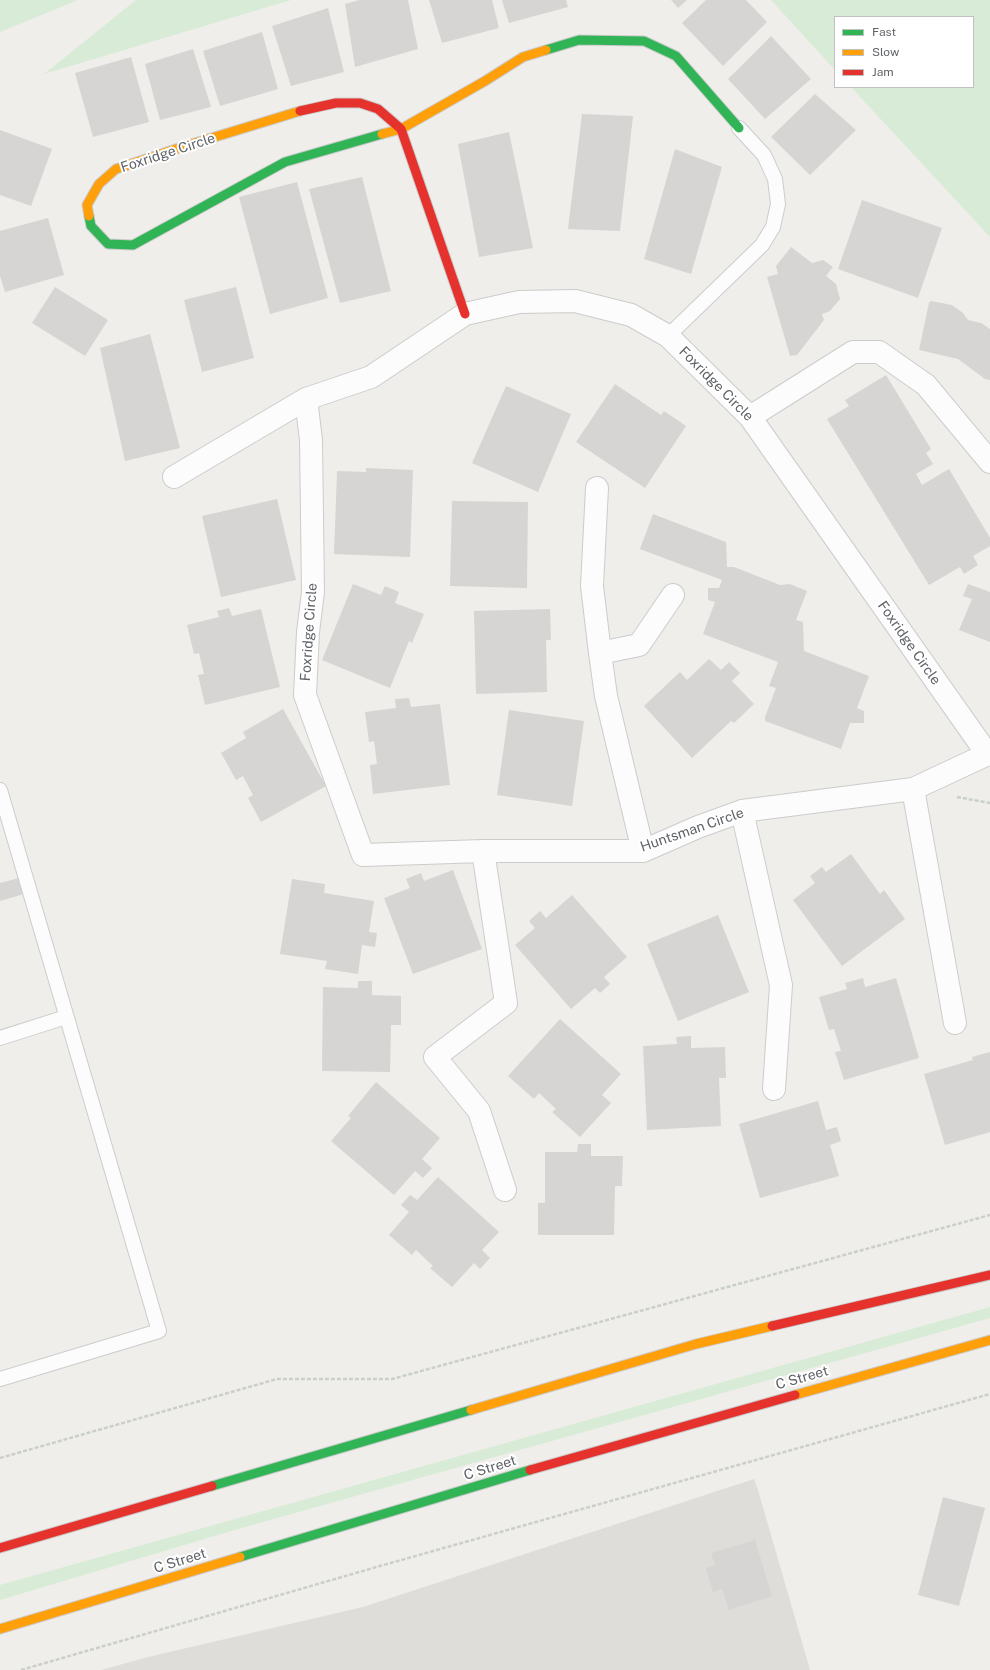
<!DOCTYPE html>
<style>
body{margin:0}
#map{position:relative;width:990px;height:1670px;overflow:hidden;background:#efeeea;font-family:"Public Sans",sans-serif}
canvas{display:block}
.legend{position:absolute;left:834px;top:16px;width:140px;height:72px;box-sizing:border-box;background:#fff;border:1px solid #bfc1c3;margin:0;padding:5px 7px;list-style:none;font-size:12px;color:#5f6368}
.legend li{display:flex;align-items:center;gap:8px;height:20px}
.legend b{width:20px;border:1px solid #bfc1c3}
</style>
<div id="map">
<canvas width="990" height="1670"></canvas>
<ul class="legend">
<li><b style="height:5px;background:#30b455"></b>Fast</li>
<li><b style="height:5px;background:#ff9f0a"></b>Slow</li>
<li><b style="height:5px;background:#e5322d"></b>Jam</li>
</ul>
</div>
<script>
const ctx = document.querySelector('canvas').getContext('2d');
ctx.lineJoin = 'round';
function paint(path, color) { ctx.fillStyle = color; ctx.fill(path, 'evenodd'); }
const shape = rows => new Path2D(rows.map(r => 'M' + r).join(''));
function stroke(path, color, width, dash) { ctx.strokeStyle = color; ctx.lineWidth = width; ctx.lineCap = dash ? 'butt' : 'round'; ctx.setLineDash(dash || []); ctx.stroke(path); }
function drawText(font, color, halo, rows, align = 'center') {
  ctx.font = font + ' "Public Sans",sans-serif'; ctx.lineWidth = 4; ctx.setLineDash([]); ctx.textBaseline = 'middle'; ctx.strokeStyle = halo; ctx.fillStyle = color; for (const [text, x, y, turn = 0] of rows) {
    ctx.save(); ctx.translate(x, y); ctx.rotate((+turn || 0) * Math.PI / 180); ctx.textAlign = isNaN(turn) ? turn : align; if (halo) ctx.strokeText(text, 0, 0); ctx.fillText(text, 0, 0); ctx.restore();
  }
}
paint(shape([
 [754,1479,758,1490,810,1670,101,1670,148,1657,363,1607]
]), '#dfddda');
paint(shape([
 [0,0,78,0,0,32],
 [136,0,291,0,44,74],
 [771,0,990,0,990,237,851,87,973,87,973,17,835,17,835,70],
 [990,1307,990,1318,238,1529,0,1600,0,1585]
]), '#d8ebd6');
paint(shape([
 [359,0,408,0,418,49,355,67,345,4],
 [429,0,492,0,499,28,442,43],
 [502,0,566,0,568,7,509,23],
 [671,0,687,0,678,8],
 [706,0,746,0,767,22,723,66,682,23],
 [328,8,344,72,291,86,272,26],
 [262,32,278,89,220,106,203,51],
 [771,36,811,79,765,119,728,79],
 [193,49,211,107,160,120,145,64],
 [131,57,149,122,93,137,75,73],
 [815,94,856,130,810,175,771,137],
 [582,114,633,116,620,231,568,229],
 [0,130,52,149,31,206,0,195],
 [509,132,533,248,479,257,458,144],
 [675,149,722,167,691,274,644,259],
 [362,177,391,291,340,303,309,189],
 [297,182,328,298,270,314,239,197],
 [862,200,942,228,918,298,838,269],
 [48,218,64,275,5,292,0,276,0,231],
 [791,247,812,263,823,260,833,267,826,276,836,284,840,299,830,311,822,314,824,320,797,355,790,356,767,277,778,274,776,266],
 [55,287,108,320,85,356,32,323],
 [236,287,254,358,202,372,184,300],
 [931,301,952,305,963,313,968,320,981,323,990,329,990,380,985,379,958,359,919,350,929,303],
 [150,334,180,448,125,461,100,348],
 [886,375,931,449,926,453,933,464,916,474,922,485,949,469,990,538,990,546,973,556,978,565,964,574,960,567,929,585,827,419,849,406,845,400],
 [615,384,661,415,664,411,686,426,645,488,576,442],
 [506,386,571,414,538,492,472,463],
 [366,468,413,470,410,557,334,554,337,471,366,472],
 [277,499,296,580,221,597,202,516],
 [452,501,528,502,527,588,450,586],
 [653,514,726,542,727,567,734,567,780,585,790,584,807,591,796,620,803,622,804,651,869,676,857,708,864,711,864,723,850,723,841,749,765,721,765,717,776,688,769,686,778,662,703,634,715,602,708,600,708,588,719,588,722,580,640,549],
 [353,584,381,595,385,586,399,592,395,603,424,614,412,643,409,641,390,688,322,660],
 [968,584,990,592,990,642,959,630,972,599,963,596],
 [229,608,232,616,261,609,280,687,205,705,198,675,204,674,199,653,194,654,187,625,219,617,217,611],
 [550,609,551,640,546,640,547,692,476,694,474,611],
 [709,659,721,670,729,662,740,673,732,681,754,704,734,723,731,721,692,758,644,706,680,672,687,680],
 [409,698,411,707,440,704,450,785,373,794,370,765,377,764,374,741,369,742,365,712,396,708,395,699],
 [283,709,326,786,261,822,248,798,253,795,243,776,236,780,221,753,246,738,243,732],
 [509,710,584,721,572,806,497,795],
 [851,854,880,894,884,890,905,919,842,966,793,900,815,883,810,876,822,867,826,872],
 [453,870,482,949,413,974,384,898,410,888,406,879,421,873,424,881],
 [19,878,24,894,0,901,0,883],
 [292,879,325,884,324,893,374,901,369,932,377,933,375,947,362,945,358,974,325,969,327,961,280,954],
 [572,895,627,957,604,977,610,984,600,993,595,988,571,1009,515,945,535,928,529,921,540,911,546,918],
 [718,915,749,992,678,1021,647,944],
 [863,978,865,987,896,978,919,1058,844,1080,835,1052,841,1051,834,1029,829,1030,819,997,847,989,845,983],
 [358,981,372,981,372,995,401,996,401,1025,391,1025,390,1072,322,1071,323,987,358,988],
 [560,1019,621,1074,602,1095,611,1103,580,1137,552,1112,556,1109,539,1093,534,1099,508,1076],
 [691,1036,691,1048,725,1047,726,1078,719,1078,721,1126,647,1130,643,1046,677,1044,676,1037],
 [990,1052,990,1132,945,1145,924,1074,973,1060,972,1057],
 [376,1082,440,1138,422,1159,432,1168,423,1178,415,1171,394,1195,331,1141,351,1118,348,1116],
 [818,1101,826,1130,837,1127,841,1141,830,1145,839,1176,760,1198,739,1124],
 [578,1144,591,1144,591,1156,623,1156,622,1186,615,1186,614,1235,538,1235,538,1203,545,1203,545,1152,577,1152],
 [438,1177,499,1232,482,1250,490,1258,480,1269,474,1263,452,1287,430,1268,433,1266,416,1250,412,1255,389,1235,409,1212,401,1205,410,1195,417,1200],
 [943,1497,985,1508,959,1606,918,1595],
 [755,1540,772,1596,729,1610,722,1589,713,1592,706,1568,715,1565,711,1553]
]), '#d6d5d3');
const lane = shape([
 [668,336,762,245,773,227,778,204,775,179,764,155,739,128],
 [0,790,159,1331,0,1379],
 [0,1038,66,1017]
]);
const street = shape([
 [306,399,311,440,313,592,308,632,305,695,363,855,483,851,643,851,698,827,742,811,913,789,990,753],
 [750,417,853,352,879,352,926,385,990,462],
 [174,477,306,399,371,377,465,314,519,302,575,301,631,315,668,336,750,417,988,755],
 [597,488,592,586,600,653,606,696,643,851],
 [600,653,639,645,673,595],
 [913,789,955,1023],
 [742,811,781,985,774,1089],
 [483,851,506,1003,435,1057,479,1111,505,1190]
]);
const fast = shape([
 [546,50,579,40,644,41,676,56,739,128],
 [89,216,91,226,108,244,133,245,285,162,382,134],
 [212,1486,471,1410],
 [240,1557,530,1470]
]);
const slow = shape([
 [382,134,401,129,485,81,523,57,546,50],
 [89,216,87,205,99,184,116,169,182,147,300,111],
 [795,1395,990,1340],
 [471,1410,696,1344,772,1326],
 [0,1629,240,1557]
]);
const jam = shape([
 [300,111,336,103,360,103,378,109,401,129,465,314],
 [772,1326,990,1275],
 [530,1470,795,1395],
 [0,1548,212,1486]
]);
stroke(lane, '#cbcccc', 16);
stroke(street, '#cbcccc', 24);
stroke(fast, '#cacacb', 11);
stroke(slow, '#cacacb', 11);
stroke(jam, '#cacacb', 11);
stroke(shape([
 [957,797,990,803],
 [0,1458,277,1379,392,1379,990,1215],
 [21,1670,380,1566,990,1394]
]), '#cacfcc', 2.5, [4, 2]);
stroke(lane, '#fdfcfc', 14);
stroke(street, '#fdfcfc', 22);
stroke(fast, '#30b455', 9);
stroke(slow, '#ff9f0a', 9);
stroke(jam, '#e5322d', 9);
drawText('14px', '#5f6368', '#fff', [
 ["Foxridge Circle",168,153,-18],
 ["Foxridge Circle",716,384,45],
 ["Foxridge Circle",309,632,-86],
 ["Foxridge Circle",909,643,55],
 ["Huntsman Circle",692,830,-19],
 ["C Street",802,1378,-16],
 ["C Street",490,1468,-17],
 ["C Street",180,1561,-17]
]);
</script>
